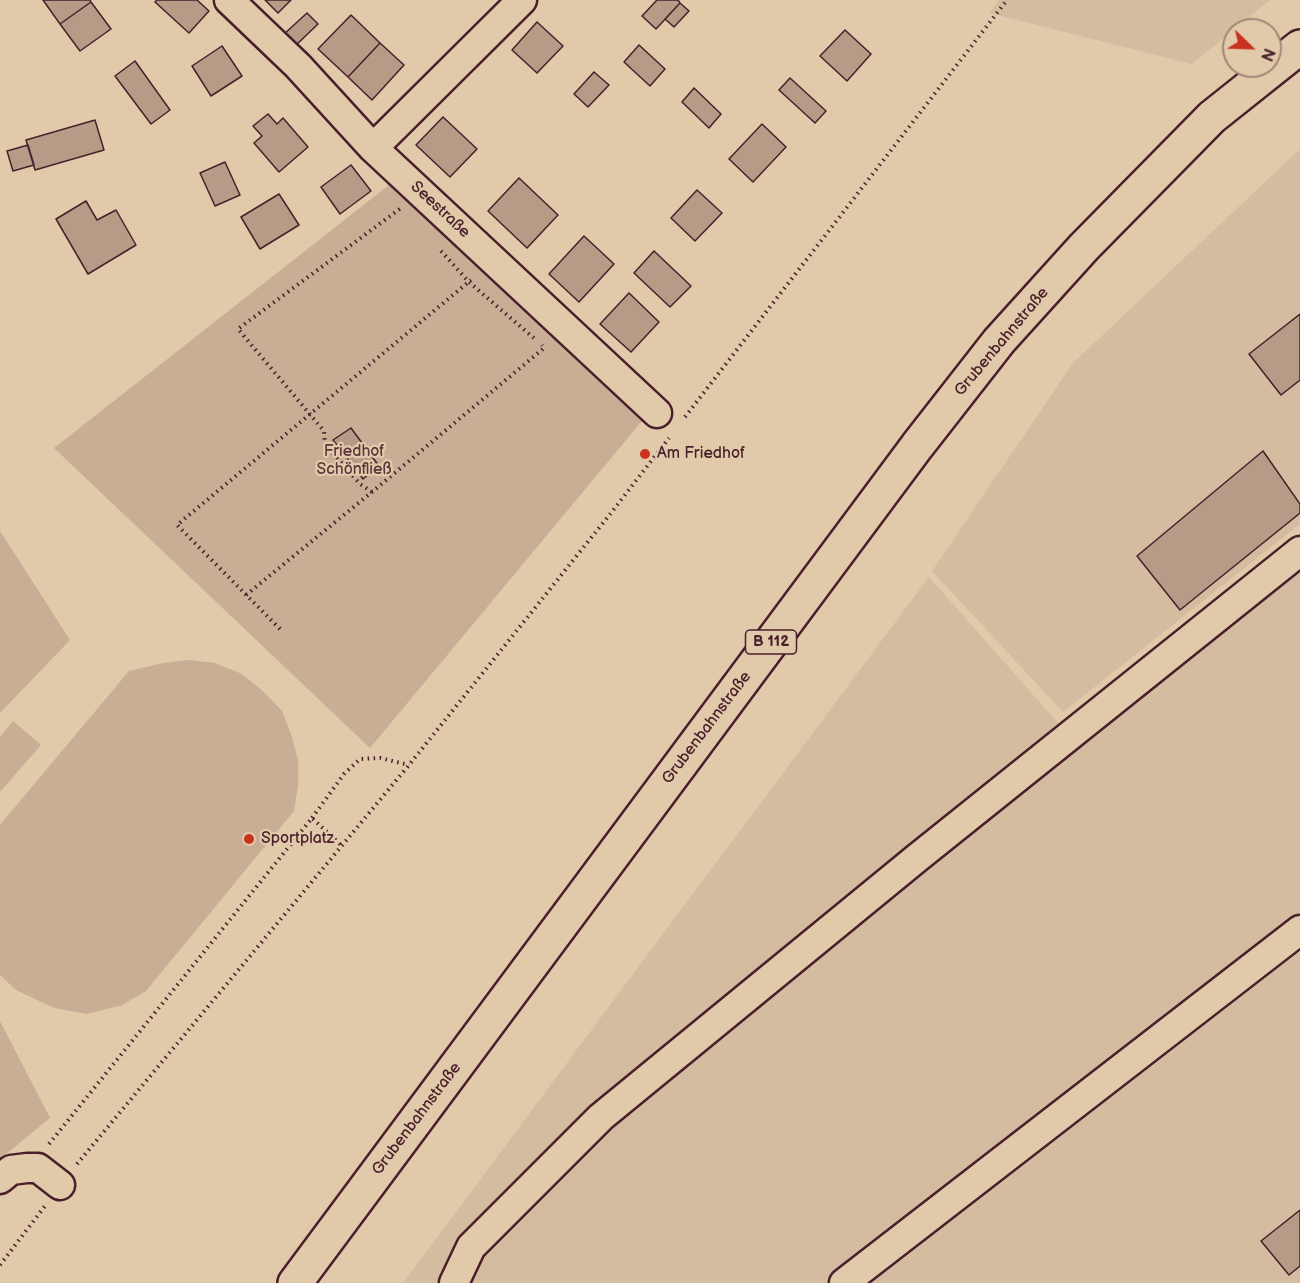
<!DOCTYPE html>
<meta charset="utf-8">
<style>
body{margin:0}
#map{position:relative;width:1300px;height:1283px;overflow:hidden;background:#e0caaa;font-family:"Balsamiq Sans",sans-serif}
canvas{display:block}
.north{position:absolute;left:1222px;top:18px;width:60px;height:60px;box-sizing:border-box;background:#e0caaa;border:2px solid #a48677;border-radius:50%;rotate:113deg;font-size:16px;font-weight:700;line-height:24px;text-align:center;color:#4a1f2b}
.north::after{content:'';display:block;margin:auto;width:21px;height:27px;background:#c8321e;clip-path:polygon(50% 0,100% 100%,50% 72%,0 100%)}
</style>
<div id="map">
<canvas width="1300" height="1283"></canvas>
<div class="north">N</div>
</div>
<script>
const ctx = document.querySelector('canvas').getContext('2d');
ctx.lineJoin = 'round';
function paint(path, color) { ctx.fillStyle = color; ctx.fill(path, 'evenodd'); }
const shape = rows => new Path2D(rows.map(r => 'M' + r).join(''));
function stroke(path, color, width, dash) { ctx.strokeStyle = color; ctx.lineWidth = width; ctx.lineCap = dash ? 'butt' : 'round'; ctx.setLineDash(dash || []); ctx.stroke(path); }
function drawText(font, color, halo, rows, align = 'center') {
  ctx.font = font + ' "Balsamiq Sans",sans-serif'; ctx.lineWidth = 4.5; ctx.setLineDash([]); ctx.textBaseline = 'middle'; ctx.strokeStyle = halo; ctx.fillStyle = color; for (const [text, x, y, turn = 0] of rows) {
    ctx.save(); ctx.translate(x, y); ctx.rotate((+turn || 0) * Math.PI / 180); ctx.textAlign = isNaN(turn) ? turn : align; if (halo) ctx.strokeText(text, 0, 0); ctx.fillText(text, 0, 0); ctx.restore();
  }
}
paint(shape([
 [999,0,1270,0,1192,64,989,13],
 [1300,149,1300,524,1063,712,932,571,1073,363],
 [1300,565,1300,1283,403,1283,929,577,1073,740]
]), '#d3bca0');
paint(shape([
 [389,185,647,415,370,748,54,448],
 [0,531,70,640,0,713],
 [189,660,215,663,242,674,264,692,282,711,291,734,298,760,298,786,294,811,146,991,122,1005,87,1014,54,1008,16,990,0,975,0,825,129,671,163,663],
 [13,721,41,745,0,792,0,737],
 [0,1021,50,1118,0,1159]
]), '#c8ae95');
const building = shape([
 [43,0,90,0,91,2,60,24,43,0],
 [157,0,197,0,209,11,189,33,155,2,157,0],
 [265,0,291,0,278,13,265,0],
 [657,0,678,0,680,3,656,29,642,16,657,0],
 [91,2,111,29,80,51,60,24,91,2],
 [680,3,689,11,674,27,665,19,680,3],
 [307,13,318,24,294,47,283,35,307,13],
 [351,15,380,43,348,77,318,49,351,15],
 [537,22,563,46,537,73,512,50,537,22],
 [845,30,871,54,847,81,820,56,845,30],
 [380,43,404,65,372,100,348,77,380,43],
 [639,45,665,69,650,86,624,62,639,45],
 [222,46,242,76,211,96,192,66,222,46],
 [135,61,170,110,151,124,115,76,135,61],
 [594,72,609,85,588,107,574,94,594,72],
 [790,78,826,111,815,123,779,90,790,78],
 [694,88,721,114,709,128,682,102,694,88],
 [268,114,277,124,283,118,308,147,279,172,254,143,262,136,253,126,268,114],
 [443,117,477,149,450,177,416,145,443,117],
 [95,120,104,150,35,170,26,140,95,120],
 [762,124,786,147,753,182,729,159,762,124],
 [28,145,34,165,13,171,7,151,28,145],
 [225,162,240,195,215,206,200,173,225,162],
 [351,165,371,191,340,214,321,187,351,165],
 [519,178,558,215,527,248,488,211,519,178],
 [697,190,722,213,695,241,671,218,697,190],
 [279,194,299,225,260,249,241,217,279,194],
 [86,201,97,220,116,210,136,245,88,274,56,219,86,201],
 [584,236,614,264,579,302,549,274,584,236],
 [654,251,691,286,670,307,634,273,654,251],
 [629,293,659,322,631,352,600,324,629,293],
 [1300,314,1300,380,1281,395,1249,354,1300,314],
 [351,428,379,466,363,479,333,440,351,428],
 [1263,451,1300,504,1300,513,1180,610,1137,556,1263,451],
 [1300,1210,1300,1266,1289,1275,1261,1241,1300,1210]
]);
paint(building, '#b69b87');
stroke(building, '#4a1f2b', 1.5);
const minor = shape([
 [229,0,298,66,373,148,657,413],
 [373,148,522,0],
 [0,1179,11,1170,27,1168,38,1168,60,1185],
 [454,1283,471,1247,601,1117,917,858,1300,551],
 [844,1283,1300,930]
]);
const major = shape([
 [295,1283,917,446,999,341,1084,247,1212,117,1300,47]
]);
stroke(minor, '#4a1f2b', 33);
stroke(major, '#4a1f2b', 38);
stroke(shape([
 [441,251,469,282,536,340],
 [685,417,1007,0],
 [372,492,360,484,325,444,324,431,238,329,401,208],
 [246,595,372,492,544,348,542,345],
 [280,629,177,525,471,280],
 [312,818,344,774,360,759,380,758,409,765],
 [49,1144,312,818,342,846],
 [77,1164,409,765,611,513,669,438],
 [0,1265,45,1206]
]), '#4a1f2b', 4, [1.5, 4.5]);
stroke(minor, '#e0caaa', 28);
stroke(major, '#e0caaa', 33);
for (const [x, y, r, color] of [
 [645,454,6,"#c8321e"],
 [249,839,6,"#c8321e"]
]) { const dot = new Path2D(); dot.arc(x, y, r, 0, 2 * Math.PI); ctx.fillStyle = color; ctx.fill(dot); stroke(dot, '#e0caaa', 2); }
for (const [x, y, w] of [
 [771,642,51]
]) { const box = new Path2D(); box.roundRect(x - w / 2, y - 12, w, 24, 4.5); ctx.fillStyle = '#e0caaa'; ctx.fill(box); stroke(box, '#4a1f2b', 1.5); }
drawText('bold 15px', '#4a1f2b', null, [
 ["B 112",771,642]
]);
drawText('16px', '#4a1f2b', '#e0caaa', [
 ["Seestraße",440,210,43],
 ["Grubenbahnstraße",1002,342,-50],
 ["Grubenbahnstraße",707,728,-53],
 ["Grubenbahnstraße",417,1119,-53]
]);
drawText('16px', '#5d343b', '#e0caaa', [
 ["Friedhof",354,452],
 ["Schönfließ",354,470]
]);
drawText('16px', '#4a1f2b', '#e0caaa', [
 ["Am Friedhof",657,454],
 ["Sportplatz",261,839]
], 'left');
</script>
